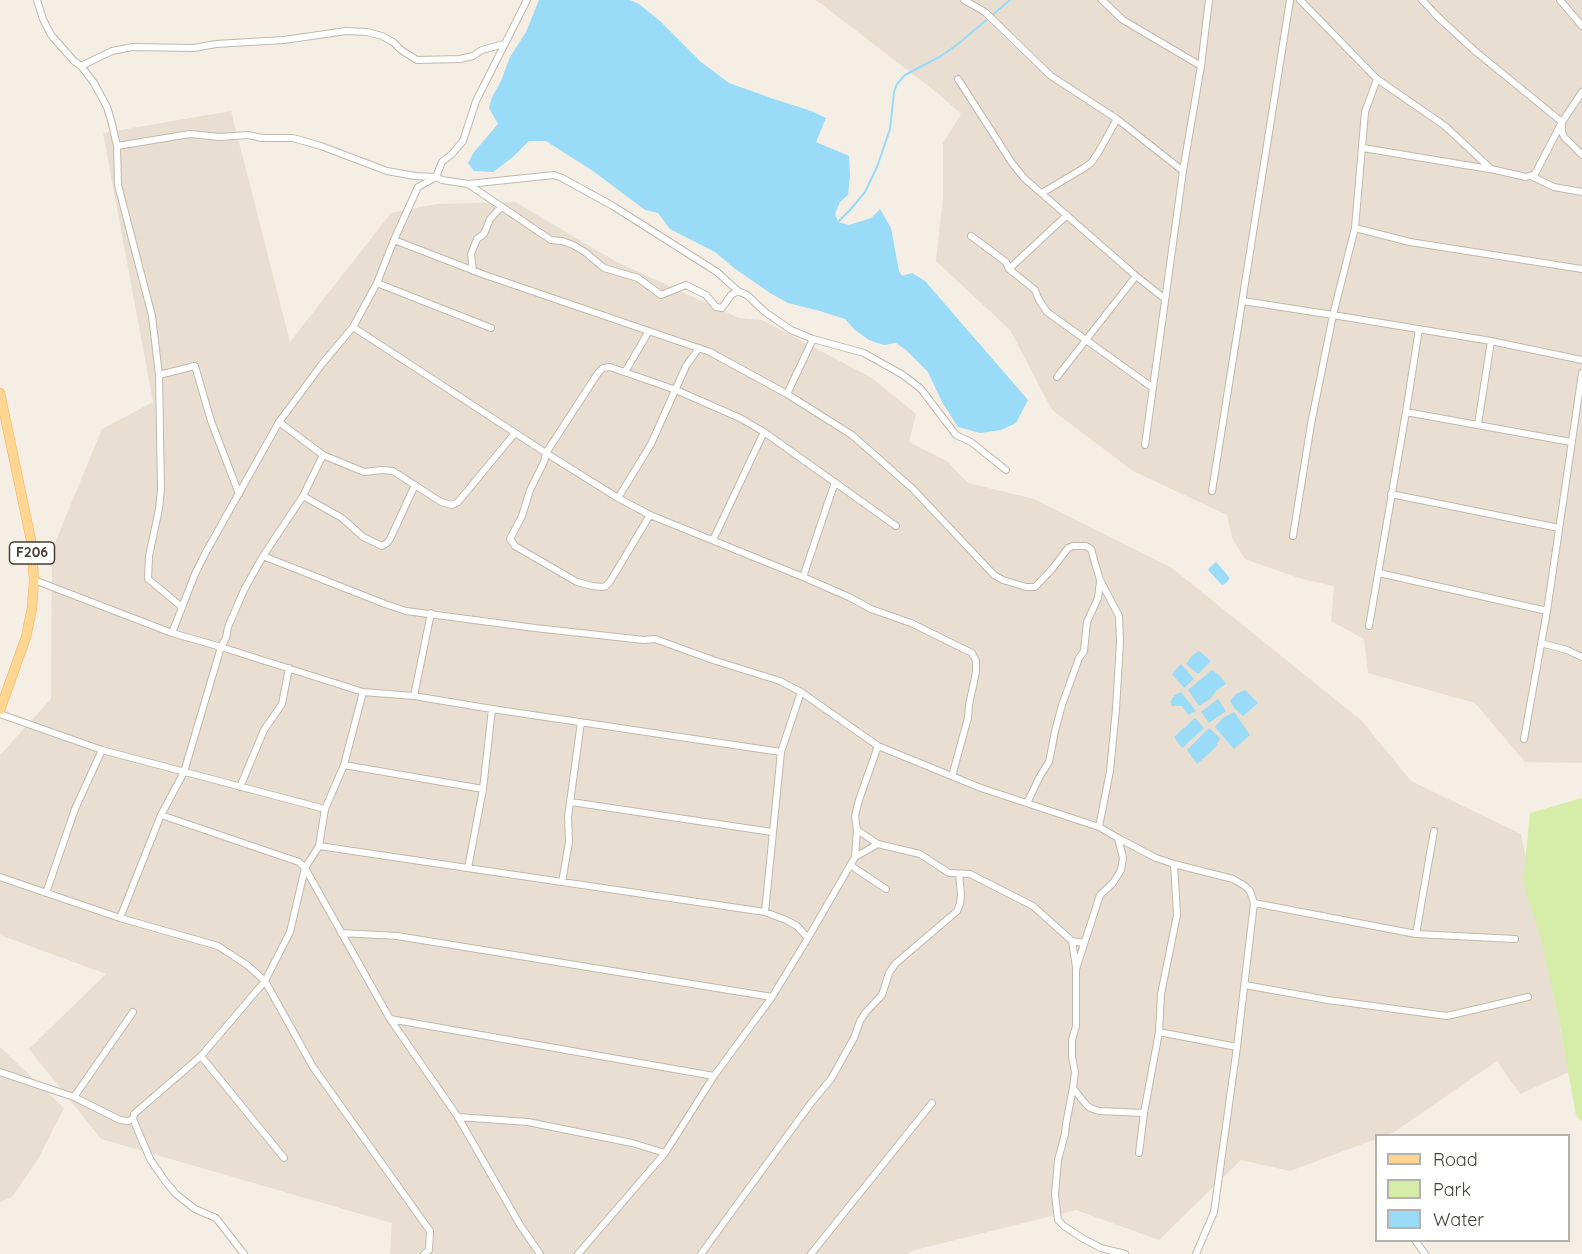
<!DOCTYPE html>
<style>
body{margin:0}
#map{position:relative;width:1582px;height:1254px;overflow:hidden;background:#f4eee4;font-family:Quicksand,sans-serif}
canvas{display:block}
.legend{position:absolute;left:1375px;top:1134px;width:195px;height:108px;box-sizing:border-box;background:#fff;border:2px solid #b5b1ad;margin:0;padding:8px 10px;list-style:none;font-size:18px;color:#473d33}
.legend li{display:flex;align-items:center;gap:12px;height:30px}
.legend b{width:30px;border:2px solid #b5b1ad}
</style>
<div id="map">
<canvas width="1582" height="1254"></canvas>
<ul class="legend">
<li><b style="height:8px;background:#ffd592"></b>Road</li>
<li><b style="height:16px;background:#d5eda9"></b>Park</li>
<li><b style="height:16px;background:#9adbf7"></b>Water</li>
</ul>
</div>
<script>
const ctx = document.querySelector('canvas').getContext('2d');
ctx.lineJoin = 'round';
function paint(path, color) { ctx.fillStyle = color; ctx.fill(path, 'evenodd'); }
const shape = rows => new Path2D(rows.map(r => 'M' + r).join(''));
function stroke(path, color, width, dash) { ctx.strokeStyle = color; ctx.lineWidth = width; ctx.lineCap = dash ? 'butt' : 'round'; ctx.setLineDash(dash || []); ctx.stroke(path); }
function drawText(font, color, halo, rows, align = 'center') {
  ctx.font = font + ' Quicksand,sans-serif'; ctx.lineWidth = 6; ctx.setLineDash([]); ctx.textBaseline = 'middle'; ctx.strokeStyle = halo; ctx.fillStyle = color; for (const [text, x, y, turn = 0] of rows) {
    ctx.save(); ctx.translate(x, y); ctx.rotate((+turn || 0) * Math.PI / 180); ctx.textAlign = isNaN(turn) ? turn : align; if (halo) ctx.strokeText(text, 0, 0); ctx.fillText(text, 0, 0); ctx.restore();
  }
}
paint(shape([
 [816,0,1582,0,1582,763,1525,762,1475,703,1368,673,1364,639,1331,621,1334,586,1302,579,1245,559,1232,538,1227,515,1133,471,1052,410,1010,330,936,261,943,198,943,143,961,114,940,95],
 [231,111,290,342,391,213,437,204,515,202,615,261,739,318,762,320,872,378,916,414,909,442,947,461,968,483,1034,499,1172,568,1362,721,1411,781,1521,834,1569,1072,1520,1094,1497,1061,1393,1133,1385,1135,1376,1136,1376,1139,1290,1171,1241,1160,1159,1240,1076,1210,915,1250,906,1254,390,1254,392,1223,101,1139,29,1049,106,974,0,935,0,755,51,699,52,550,102,429,153,402,103,133],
 [0,1047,64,1108,38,1159,12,1197,0,1202]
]), '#e8dfd2');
paint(shape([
 [1582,798,1582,1122,1576,1115,1560,1026,1541,938,1523,883,1530,813]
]), '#d5eda9');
paint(shape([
 [539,0,630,0,639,4,660,21,701,62,729,83,771,98,811,111,826,118,816,142,849,156,850,175,848,195,840,202,835,214,838,222,849,225,871,218,880,209,891,228,899,271,902,276,912,273,925,281,1028,400,1016,423,1001,430,980,433,958,427,942,402,928,372,906,350,896,343,884,345,869,340,855,330,845,319,820,311,788,303,770,293,734,268,715,252,670,229,658,213,645,210,593,171,546,141,529,141,513,157,493,172,474,171,468,163,474,152,498,124,489,108,492,97,501,81,510,57,526,32],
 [1216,562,1230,578,1226,583,1222,585,1208,570,1209,568],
 [1199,651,1211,661,1198,674,1186,664,1192,656],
 [1181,664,1194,679,1184,688,1172,674],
 [1212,670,1220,676,1226,684,1217,690,1210,699,1199,706,1188,690],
 [1245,690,1258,703,1243,716,1235,709,1230,701,1236,694],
 [1181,692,1196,711,1188,715,1182,706,1172,706,1170,702,1175,695],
 [1218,699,1226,711,1209,723,1201,712],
 [1234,712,1250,735,1234,749,1215,727,1223,718],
 [1195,718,1204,728,1182,748,1174,737],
 [1209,728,1220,738,1215,748,1197,764,1187,750]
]), '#9adbf7');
stroke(shape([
 [838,222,850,210,865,192,877,167,890,129,894,92,897,84,905,75,941,56,958,44,1010,0]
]), '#9adbf7', 2);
const street = shape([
 [37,0,43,19,51,35,74,61,81,66,94,83,107,107,112,124,117,146,118,185,152,316,159,375,161,489,159,509,149,556,148,579,182,607],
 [964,0,985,12,1051,76,1117,119,1183,171],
 [1102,0,1123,20,1201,66],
 [1300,0,1377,79,1445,126,1491,169,1526,177,1535,174,1562,122,1582,92],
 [1422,0,1438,17,1475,51,1562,122,1562,132,1564,137,1582,155],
 [1560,0,1582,26],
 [81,66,112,51,132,47,194,48,216,44,284,40,346,31,367,32,382,36,393,42,401,50,417,60,460,59,473,56,482,50,504,44],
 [958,79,1012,163,1024,178,1136,276,1165,299],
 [117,146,190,134,220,137,248,135,262,138,293,138,321,146,387,171,415,176,436,177,442,162,452,154,463,141,476,101,527,0],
 [1363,148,1489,169],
 [1531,176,1554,187,1582,192],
 [468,184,551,240,562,241,573,245,585,252,604,268,638,278,661,295,686,285,706,295,716,307,722,308,731,295,738,291],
 [1042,193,1084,168,1091,163,1098,153,1117,119],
 [1355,228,1410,242,1582,269],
 [971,236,1006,262,1009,269,1035,290,1039,300,1047,312,1153,388],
 [394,240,485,275,710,352,787,394,852,435,913,489,994,575,1003,580,1026,587,1035,587,1053,568,1068,548,1073,546,1086,546,1091,549,1100,580,1119,616,1120,642,1116,709,1110,771,1099,827],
 [1009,269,1067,215],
 [473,271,471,254,477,239,484,234,490,219,501,207],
 [377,283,491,328],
 [1243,301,1333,315,1491,341,1582,360],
 [353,327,546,453,618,498,650,515,803,577,849,597,871,609,911,623,972,653,976,661,976,672,969,705,968,718,952,776],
 [625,372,649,331],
 [159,375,195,366,211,421,239,494],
 [1057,377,1136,276],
 [787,394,813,339],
 [1406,412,1571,442],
 [279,422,323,455,364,472,382,470,393,471,441,502,452,505,458,502,515,433],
 [1478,424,1491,341],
 [1145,445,1183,171,1201,66,1209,0],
 [1212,491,1290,0],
 [1391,494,1559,528],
 [303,496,342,518,363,537,382,546,387,543,390,539,415,485],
 [618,498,651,444,686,366,699,348],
 [650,515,611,580,606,586,602,587,592,586,577,582,515,546,510,539,522,516,530,490,544,462,546,453,598,373,603,368,610,367,676,390,740,418,764,432,896,526],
 [1293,536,1311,424,1333,315,1355,228,1365,112,1377,79],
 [713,540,764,432],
 [263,556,385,604,406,611,535,628,644,640,655,639,713,660,780,681,801,692,878,746,981,788,1099,827,1118,838,1156,858,1174,864,1233,879,1245,886,1250,891,1254,903,1237,1047,1214,1212,1196,1254],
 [1379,573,1547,611],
 [803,577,835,482],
 [34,580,172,633,221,647,363,692,414,696,492,709,781,752],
 [1369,626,1406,412,1419,329],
 [172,633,195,574,206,552,279,422,322,364,353,327,377,283,394,240,418,187,436,177,442,180,468,184,554,175,562,178,613,206,717,272,738,291,747,295,765,312,791,330,813,339,864,353,903,375,921,389,956,435,971,442,1006,470],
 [1541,643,1567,650,1582,657],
 [414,696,431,613],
 [0,714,102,750,325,809],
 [1524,739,1547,611,1582,373],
 [344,765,483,789],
 [240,787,264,730,282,704,289,668],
 [571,802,772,832],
 [1027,803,1040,776,1049,762,1055,731,1062,705,1079,658,1084,651,1087,622,1098,598,1100,581],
 [161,815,299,862,305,868,390,1019,458,1117,520,1225,540,1254],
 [857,830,878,844,920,854,949,873,970,874,1033,906,1072,941,1084,943],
 [1118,838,1123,858,1121,870,1113,883,1100,895,1076,969,1076,1026,1072,1040,1072,1057,1075,1072,1073,1088,1066,1124,1065,1134,1058,1160,1055,1195,1058,1220,1064,1226,1082,1238,1101,1248,1125,1254],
 [319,846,765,912,786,920,797,926,808,938],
 [855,857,878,844],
 [850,865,886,889],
 [468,868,483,789,492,709],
 [0,877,120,918,218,946,247,965,265,981,313,1067,430,1231,429,1250,424,1254],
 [562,882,569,842,568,817,581,722],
 [46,893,75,809,102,750],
 [1254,903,1416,934,1515,939],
 [765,912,781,752,801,692],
 [120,918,161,815,184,772,221,647,226,638,228,627,244,590,263,556,303,496,323,455],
 [341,933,397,936,772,997],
 [1416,934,1434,831],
 [1072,941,1076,967],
 [1245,985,1328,1000,1447,1016,1528,997],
 [390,1019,714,1076],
 [1159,1032,1237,1047],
 [201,1056,284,1158],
 [0,1072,74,1097,120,1120,128,1121,133,1119,134,1114,201,1056,265,981,290,932,305,868,319,846,325,809,344,765,363,692],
 [1073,1088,1084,1102,1090,1108,1099,1111,1144,1113],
 [74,1097,133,1012],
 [458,1117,528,1122,632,1143,665,1153],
 [133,1119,150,1159,165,1181,176,1194,195,1209,216,1218,244,1254],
 [1139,1153,1144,1113,1159,1032,1161,994,1177,915,1174,864],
 [1415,1240,1425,1254],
 [578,1254,665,1153,714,1076,772,997,808,938,855,857,857,830,855,816,859,800,878,746],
 [701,1254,811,1103,831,1079,854,1038,860,1021,866,1012,882,995,889,973,895,964,957,911,960,904,961,894,959,874],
 [811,1254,932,1103]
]);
const primary = shape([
 [0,393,31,540,34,580,32,608,26,637,0,710]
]);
stroke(street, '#c3b7a9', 8);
stroke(primary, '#efb257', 10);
stroke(street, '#fff', 6);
stroke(primary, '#ffd592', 9);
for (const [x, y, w] of [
 [32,553,45]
]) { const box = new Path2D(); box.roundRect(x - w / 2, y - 11, w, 22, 4.5); ctx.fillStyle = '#fff'; ctx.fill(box); stroke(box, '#473d33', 1.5); }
drawText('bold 14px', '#473d33', null, [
 ["F206",32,553]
]);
</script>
